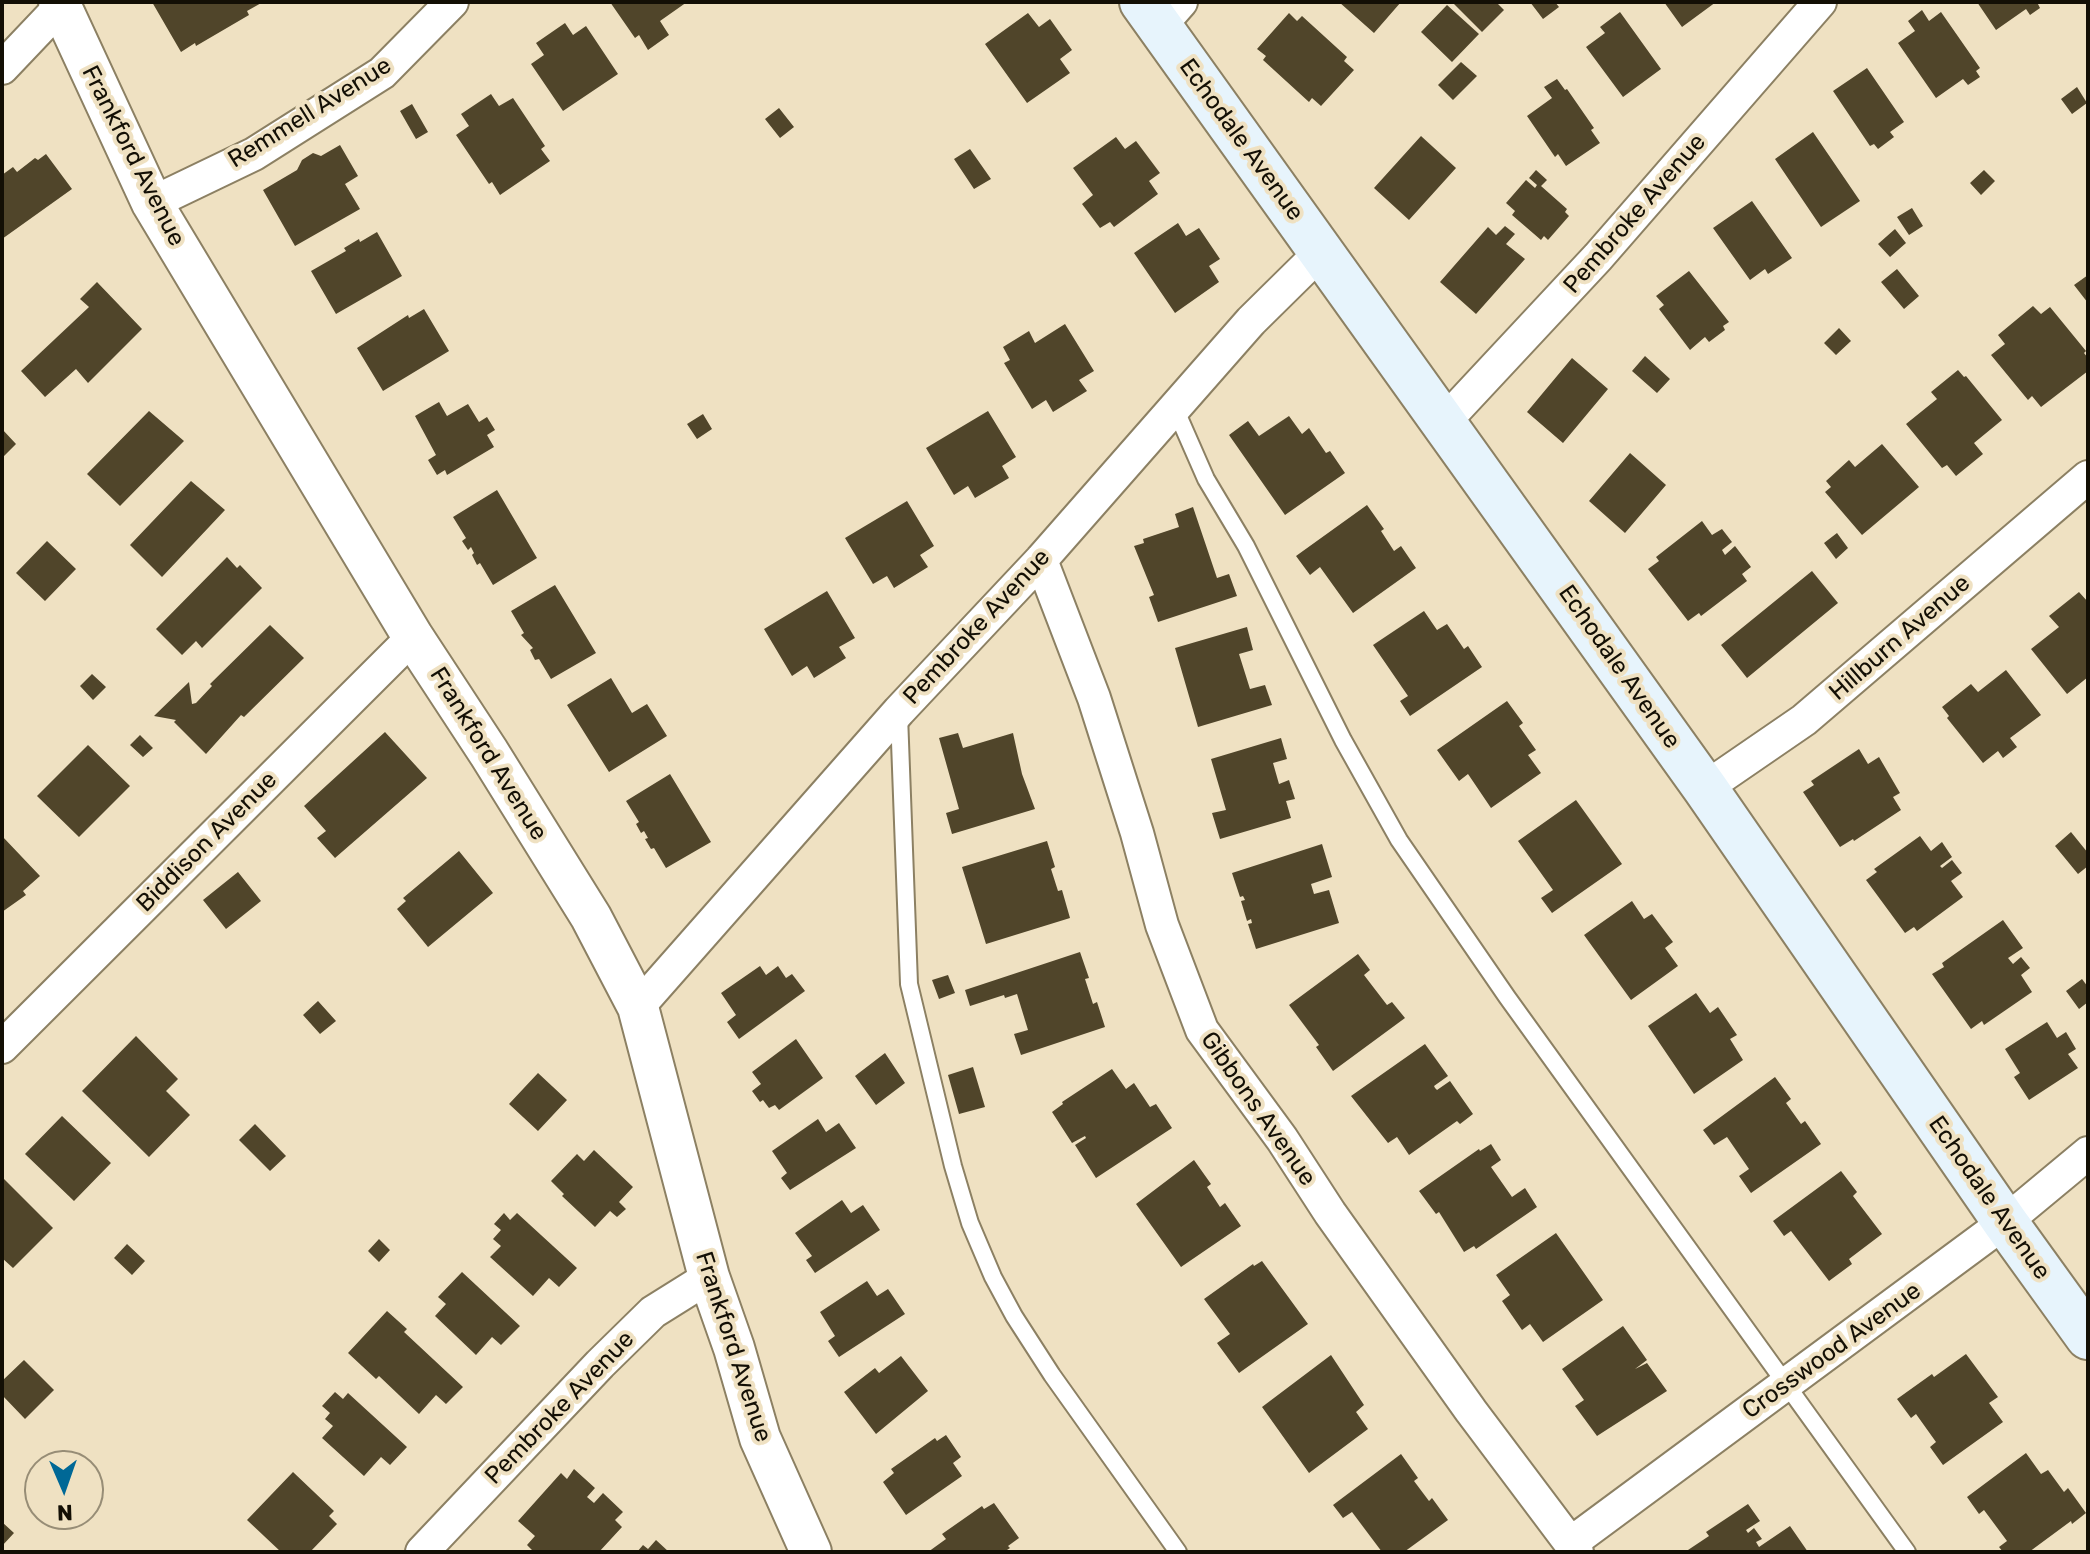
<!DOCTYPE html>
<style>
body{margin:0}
#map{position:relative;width:2090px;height:1554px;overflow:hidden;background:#efe1c2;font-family:Rubik,sans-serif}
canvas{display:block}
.frame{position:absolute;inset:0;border:4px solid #130f05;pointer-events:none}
.north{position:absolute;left:24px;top:1450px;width:80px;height:80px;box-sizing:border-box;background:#efe1c2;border:2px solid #978d76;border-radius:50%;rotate:178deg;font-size:22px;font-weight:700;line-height:32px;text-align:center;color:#130f05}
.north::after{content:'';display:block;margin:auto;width:28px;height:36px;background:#006896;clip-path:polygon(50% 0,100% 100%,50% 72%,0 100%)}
</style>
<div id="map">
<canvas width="2090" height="1554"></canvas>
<div class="frame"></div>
<div class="north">N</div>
</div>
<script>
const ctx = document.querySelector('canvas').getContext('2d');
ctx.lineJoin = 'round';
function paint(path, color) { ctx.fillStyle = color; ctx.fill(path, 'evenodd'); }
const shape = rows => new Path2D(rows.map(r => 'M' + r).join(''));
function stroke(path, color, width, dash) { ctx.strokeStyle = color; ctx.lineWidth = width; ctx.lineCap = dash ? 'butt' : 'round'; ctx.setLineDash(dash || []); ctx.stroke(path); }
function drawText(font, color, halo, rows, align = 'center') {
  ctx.font = font + ' Rubik,sans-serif'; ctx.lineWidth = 8; ctx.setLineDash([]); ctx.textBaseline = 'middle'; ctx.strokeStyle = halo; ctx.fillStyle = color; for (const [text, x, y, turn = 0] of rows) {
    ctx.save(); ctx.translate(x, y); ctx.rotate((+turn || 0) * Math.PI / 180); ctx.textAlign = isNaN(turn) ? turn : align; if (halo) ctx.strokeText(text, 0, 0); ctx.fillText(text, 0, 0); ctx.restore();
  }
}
paint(shape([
 [152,2,263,2,247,11,249,15,196,46,195,43,181,52],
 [610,2,687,2,660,21,669,35,648,50,639,35,635,38],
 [1339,2,1401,2,1374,33],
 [1452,2,1496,2,1504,10,1482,32],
 [1530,2,1555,2,1559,7,1543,19],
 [1664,2,1716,2,1682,27],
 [1977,2,2037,2,2040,8,2030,15,2026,9,1996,30],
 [1447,5,1479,34,1452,62,1421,32],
 [1922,10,1929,21,1941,12,1980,68,1976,71,1980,77,1968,85,1963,79,1936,98,1898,43,1915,31,1908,21],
 [1620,12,1661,69,1623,97,1586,47,1605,33,1600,27],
 [1028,13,1039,27,1050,19,1072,50,1060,59,1070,73,1027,103,985,44],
 [1289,13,1297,21,1302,16,1347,57,1344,61,1354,70,1321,106,1312,98,1309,102,1263,60,1266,56,1257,49],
 [565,23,573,35,586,26,618,74,563,111,531,64,544,55,536,43],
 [1461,62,1477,76,1453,100,1438,85],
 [1867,68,1904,122,1890,132,1894,137,1878,149,1874,144,1870,146,1833,91],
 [1557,79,1565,90,1567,89,1594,128,1591,130,1600,143,1566,166,1558,154,1555,157,1527,116,1552,98,1544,87],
 [2077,87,2087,103,2072,114,2061,99],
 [491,94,499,106,513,98,545,146,541,149,550,161,500,195,492,182,489,184,456,135,469,126,461,114],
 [412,104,428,132,416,139,400,111],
 [779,108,794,127,780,138,765,119],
 [1813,132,1860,201,1821,227,1775,159],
 [1421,136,1456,168,1409,220,1374,188],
 [1116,137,1125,149,1136,141,1160,173,1149,181,1158,194,1114,227,1110,222,1100,228,1082,204,1093,195,1073,168],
 [340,145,358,176,345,184,360,209,295,246,263,190,297,170,302,160,313,153,321,156],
 [970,149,991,179,974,189,954,159],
 [46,154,72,189,2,239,2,175,13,167,17,172,35,158,38,160],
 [1536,170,1547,180,1541,186,1567,209,1565,212,1569,216,1548,240,1544,236,1541,240,1512,215,1515,211,1506,203,1526,180,1535,188,1537,185,1529,178],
 [1984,170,1995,181,1981,195,1970,183],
 [1752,201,1792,258,1768,274,1765,269,1750,280,1713,228],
 [1912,208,1923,226,1909,235,1897,217],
 [1178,223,1186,236,1199,228,1220,259,1209,266,1219,282,1175,313,1134,253],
 [1505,226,1515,234,1506,244,1525,259,1476,314,1440,282,1488,227,1496,235],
 [1895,229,1906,243,1890,257,1878,244],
 [377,232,402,276,336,314,311,271,346,251,344,248,359,239,360,242],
 [1897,269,1919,296,1904,309,1881,282],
 [1689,271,1729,322,1723,326,1725,330,1709,342,1705,337,1690,350,1659,309,1664,305,1656,296],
 [2088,275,2088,303,2074,285],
 [97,282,142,329,88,383,76,369,45,397,21,371,89,307,80,299],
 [2033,306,2041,314,2050,307,2086,351,2084,353,2088,358,2088,371,2041,407,2032,396,2028,400,1991,355,2005,344,1998,335],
 [424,309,449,351,383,391,357,348,408,315,409,318],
 [1065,324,1094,371,1079,380,1087,391,1053,412,1046,400,1032,409,1004,363,1010,360,1003,347,1029,331,1035,343],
 [1839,328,1851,341,1836,355,1824,343],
 [1645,356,1670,379,1657,393,1632,371],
 [1572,358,1608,389,1563,443,1527,412],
 [1958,370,1964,377,1966,376,2002,420,1974,443,1983,454,1956,476,1947,465,1942,468,1906,424,1937,399,1931,392],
 [439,402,447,416,468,404,479,422,487,417,495,430,487,435,494,447,447,475,445,470,437,475,428,460,436,455,415,416],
 [149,411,184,441,120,506,87,474],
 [988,411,1016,457,1002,466,1009,478,975,498,968,486,954,495,926,448],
 [703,414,712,429,697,439,687,424],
 [1289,416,1302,434,1309,428,1326,453,1330,451,1345,473,1285,515,1229,435,1248,421,1259,436],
 [2,429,16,444,2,458],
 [1882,444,1919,487,1862,535,1825,492,1831,487,1826,481,1849,460,1855,467],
 [1630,453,1666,485,1625,533,1589,501],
 [191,481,225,510,162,577,130,545],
 [497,490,537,558,493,585,480,563,477,565,472,555,474,553,471,547,468,550,462,541,466,538,453,517],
 [907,501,934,546,920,555,928,567,894,588,887,576,873,584,845,538],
 [1367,505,1384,529,1381,531,1394,551,1401,546,1416,568,1353,613,1320,567,1310,575,1296,556],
 [1193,507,1217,578,1229,574,1237,596,1158,622,1149,597,1154,595,1134,546,1144,543,1143,539,1179,527,1175,514],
 [1702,521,1712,535,1722,529,1732,542,1722,550,1725,555,1735,546,1751,567,1742,574,1747,581,1701,616,1699,613,1688,621,1648,569,1659,561,1656,557],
 [1837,533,1848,548,1836,559,1824,543],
 [47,541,76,569,45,601,16,573],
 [227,557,237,568,240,565,262,588,202,648,196,641,182,655,156,629],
 [1812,571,1838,603,1747,678,1721,645],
 [555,585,596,653,551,679,539,659,535,660,530,650,533,648,521,635,524,633,511,611],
 [827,591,855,638,839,647,846,658,814,678,807,666,792,676,764,629],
 [2079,592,2088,602,2088,677,2067,694,2031,649,2059,627,2049,616],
 [1424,611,1437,630,1447,624,1464,649,1468,646,1482,667,1410,716,1400,701,1408,696,1373,645],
 [270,625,304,658,244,717,241,715,206,754,174,722,176,720,154,716,189,682,192,704,196,703,212,686,210,684],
 [1247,627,1253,650,1239,654,1250,689,1265,685,1272,705,1198,727,1175,648],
 [2006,670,2041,715,2010,738,2017,747,2003,758,1998,751,1983,763,1947,718,1949,716,1942,707,1971,684,1978,692],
 [92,674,106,687,93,700,80,686],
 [611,678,632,713,647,704,667,736,609,772,567,705],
 [1507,701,1523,723,1519,726,1536,750,1528,755,1541,773,1491,808,1468,774,1459,781,1437,750],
 [385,732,427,778,335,858,317,838,326,831,304,806],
 [958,733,963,748,1013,733,1022,774,1035,809,952,834,946,813,959,809,939,738],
 [140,735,153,748,143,757,130,745],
 [1281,738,1287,759,1273,763,1279,784,1289,780,1295,799,1286,801,1291,818,1220,839,1212,813,1226,810,1211,759],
 [88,745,130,786,79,837,37,796],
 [1859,749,1868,764,1879,757,1900,793,1893,797,1901,810,1854,841,1853,839,1840,847,1803,792,1814,785,1811,781],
 [670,774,711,842,666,868,654,848,651,849,645,839,648,838,644,831,641,833,636,824,639,822,626,801],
 [1576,800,1622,864,1552,913,1541,898,1553,890,1518,841],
 [2071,832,2088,853,2088,866,2078,874,2055,846],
 [2,836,40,876,23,891,26,895,2,912],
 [1920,836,1931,851,1942,842,1952,857,1940,866,1942,868,1952,860,1962,873,1951,881,1963,897,1917,931,1914,927,1905,933,1866,880,1877,872,1874,869],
 [1047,841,1055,867,1051,869,1058,891,1062,890,1070,918,986,944,962,867],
 [1322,844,1332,877,1311,884,1314,894,1329,890,1339,923,1256,949,1248,924,1252,923,1251,919,1247,921,1241,901,1245,900,1243,896,1240,897,1232,873],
 [459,851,493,893,428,947,397,909,406,901,403,898],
 [238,872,261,901,226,929,203,900],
 [1632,901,1644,919,1652,914,1673,942,1665,948,1678,966,1631,1000,1584,935],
 [2003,920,2023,948,2008,958,2013,964,2021,957,2030,968,2021,975,2032,992,1984,1025,1982,1021,1971,1029,1932,974,1944,967,1942,963],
 [1080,952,1089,978,1085,979,1093,1004,1097,1002,1105,1027,1021,1055,1014,1034,1028,1030,1017,994,1005,998,1004,995,970,1006,965,990],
 [1358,954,1370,970,1364,975,1387,1005,1392,1002,1405,1018,1333,1071,1316,1047,1319,1045,1289,1005],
 [760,966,766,975,778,966,786,978,792,974,805,991,739,1039,727,1022,736,1015,721,993],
 [948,975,955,993,939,999,932,980],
 [2082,979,2088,987,2088,1002,2079,1009,2066,991],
 [1696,993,1710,1013,1718,1007,1737,1035,1730,1039,1743,1060,1694,1094,1648,1026],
 [318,1001,336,1021,320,1034,303,1015],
 [2047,1022,2057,1038,2066,1032,2076,1049,2068,1054,2078,1068,2029,1100,2014,1077,2020,1073,2005,1049],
 [136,1036,178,1079,166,1091,190,1115,149,1157,82,1091],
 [796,1039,823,1078,779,1110,775,1105,769,1108,763,1100,760,1102,752,1091,761,1084,752,1072],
 [1425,1044,1448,1076,1434,1086,1435,1088,1437,1090,1450,1081,1473,1114,1460,1124,1457,1121,1409,1155,1397,1137,1388,1143,1351,1096],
 [885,1053,905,1083,876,1105,855,1076],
 [973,1067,985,1107,959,1114,948,1075],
 [1112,1069,1126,1089,1134,1083,1150,1107,1156,1104,1172,1128,1096,1178,1075,1145,1086,1138,1085,1136,1072,1143,1052,1112,1063,1104,1062,1102],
 [538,1073,567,1100,538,1131,509,1104],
 [1775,1077,1791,1099,1786,1103,1801,1124,1805,1121,1821,1144,1751,1193,1739,1176,1749,1169,1727,1137,1714,1145,1703,1130],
 [62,1116,111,1163,74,1201,25,1154],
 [818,1119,826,1132,839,1123,856,1148,790,1190,781,1178,787,1173,772,1151],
 [255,1124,286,1156,270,1171,239,1140],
 [1491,1144,1501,1160,1491,1167,1512,1197,1525,1188,1537,1207,1476,1249,1474,1246,1464,1252,1439,1212,1436,1214,1419,1191,1479,1149,1480,1151],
 [594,1150,633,1187,619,1202,626,1209,617,1217,610,1211,595,1227,562,1196,564,1194,551,1181,577,1154,584,1161],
 [1194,1160,1211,1184,1207,1187,1220,1207,1225,1203,1241,1226,1181,1267,1136,1204],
 [1841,1171,1857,1192,1853,1196,1882,1234,1849,1259,1852,1264,1829,1281,1791,1231,1784,1236,1773,1221],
 [2,1177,53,1228,13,1268,2,1258],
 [842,1200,851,1213,863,1205,880,1230,815,1273,806,1260,812,1256,795,1233],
 [504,1213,510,1220,517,1213,577,1268,559,1287,549,1278,533,1296,490,1257,501,1246,493,1239,501,1230,494,1224],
 [1556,1233,1603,1300,1543,1342,1530,1324,1522,1330,1502,1301,1510,1295,1496,1275],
 [379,1239,390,1250,379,1262,368,1251],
 [127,1244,145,1261,132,1275,114,1258],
 [1262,1261,1308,1324,1239,1373,1217,1343,1230,1334,1204,1299,1253,1264,1254,1266],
 [462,1272,520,1326,501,1345,492,1337,476,1355,435,1316,446,1304,438,1297],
 [867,1281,877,1296,888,1289,905,1314,839,1357,828,1341,835,1336,820,1312],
 [387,1311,407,1329,404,1332,463,1387,446,1404,436,1395,419,1414,379,1376,376,1379,348,1353],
 [1623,1326,1647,1360,1635,1369,1647,1363,1667,1391,1597,1436,1575,1406,1584,1400,1562,1369],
 [1966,1354,1998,1397,1989,1403,2003,1422,1943,1465,1930,1447,1936,1442,1916,1414,1911,1418,1897,1399,1932,1374,1934,1377],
 [1331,1355,1364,1405,1356,1412,1368,1429,1309,1473,1262,1407],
 [901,1356,928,1391,876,1434,844,1392,875,1368,879,1373],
 [24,1360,54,1390,25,1419,2,1395,2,1381],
 [335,1392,343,1399,348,1393,407,1447,390,1465,381,1457,364,1476,322,1438,333,1426,325,1419,330,1413,322,1406],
 [946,1435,961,1457,953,1463,962,1476,906,1515,883,1482,894,1473,891,1469,935,1438,937,1441],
 [2026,1453,2041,1474,2048,1470,2064,1492,2068,1488,2086,1513,2072,1524,2071,1521,2029,1552,2003,1552,1999,1547,2007,1541,1984,1510,1979,1514,1967,1497],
 [1401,1454,1418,1478,1414,1481,1429,1501,1432,1498,1448,1520,1404,1552,1382,1552,1352,1512,1343,1518,1333,1505],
 [574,1469,595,1488,587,1497,594,1503,603,1493,623,1512,615,1520,622,1527,599,1552,534,1552,527,1545,535,1536,518,1521,561,1473,567,1479],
 [293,1472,334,1511,329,1516,337,1524,310,1552,281,1552,247,1520],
 [994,1503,1019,1538,1008,1546,1010,1548,1004,1552,928,1552,946,1539,942,1534,982,1506,984,1509],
 [1748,1504,1760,1521,1746,1530,1748,1533,1754,1528,1762,1539,1756,1542,1759,1547,1790,1526,1808,1552,1685,1552,1709,1536,1706,1532],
 [2,1522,14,1533,2,1546],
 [656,1540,669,1552,637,1552,643,1545,648,1549]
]), '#50452a');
const service = shape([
 [1174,406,1206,479,1246,546,1343,740,1399,840,1507,997,1907,1552],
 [899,715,909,984,953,1166,970,1223,993,1277,1014,1316,1052,1375,1178,1552]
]);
const minor = shape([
 [1159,27,1181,2],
 [2,68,60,7],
 [152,203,254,154,382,73,452,2],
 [1445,421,1598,257,1820,2],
 [1041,560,1094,698,1137,833,1162,925,1202,1030,1282,1139,1330,1213,1471,1411,1577,1552],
 [1705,788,1804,720,2088,477],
 [638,1007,899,711,1041,560,1251,321,1322,251],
 [2,1047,413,637],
 [1571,1543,2005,1222,2088,1153],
 [422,1552,600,1364,653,1312,709,1277]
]);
const tertiary = shape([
 [59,2,152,203,413,637,489,753,591,917,638,1007,709,1277,734,1348,760,1438,811,1552]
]);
const secondary = shape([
 [1142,2,1705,788,2005,1222,2088,1337]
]);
stroke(service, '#8c8063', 20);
stroke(minor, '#8c8063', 36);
stroke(tertiary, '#8c8063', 44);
stroke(secondary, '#8c8063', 48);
stroke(service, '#fff', 16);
stroke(minor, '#fff', 32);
stroke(tertiary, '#fff', 40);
stroke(secondary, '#e7f4fc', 44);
drawText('24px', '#130f05', '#efe1c2', [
 ["Remmell Avenue",310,113,-32],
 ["Echodale Avenue",1241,140,54],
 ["Frankford Avenue",133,156,63],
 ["Pembroke Avenue",1635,214,-49],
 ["Pembroke Avenue",977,627,-47],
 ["Hillburn Avenue",1900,638,-41],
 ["Echodale Avenue",1619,667,55],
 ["Frankford Avenue",488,754,58],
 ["Biddison Avenue",207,842,-45],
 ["Gibbons Avenue",1258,1109,55],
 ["Echodale Avenue",1989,1198,55],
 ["Frankford Avenue",733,1347,72],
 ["Crosswood Avenue",1832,1351,-36],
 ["Pembroke Avenue",560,1408,-46]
]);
</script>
